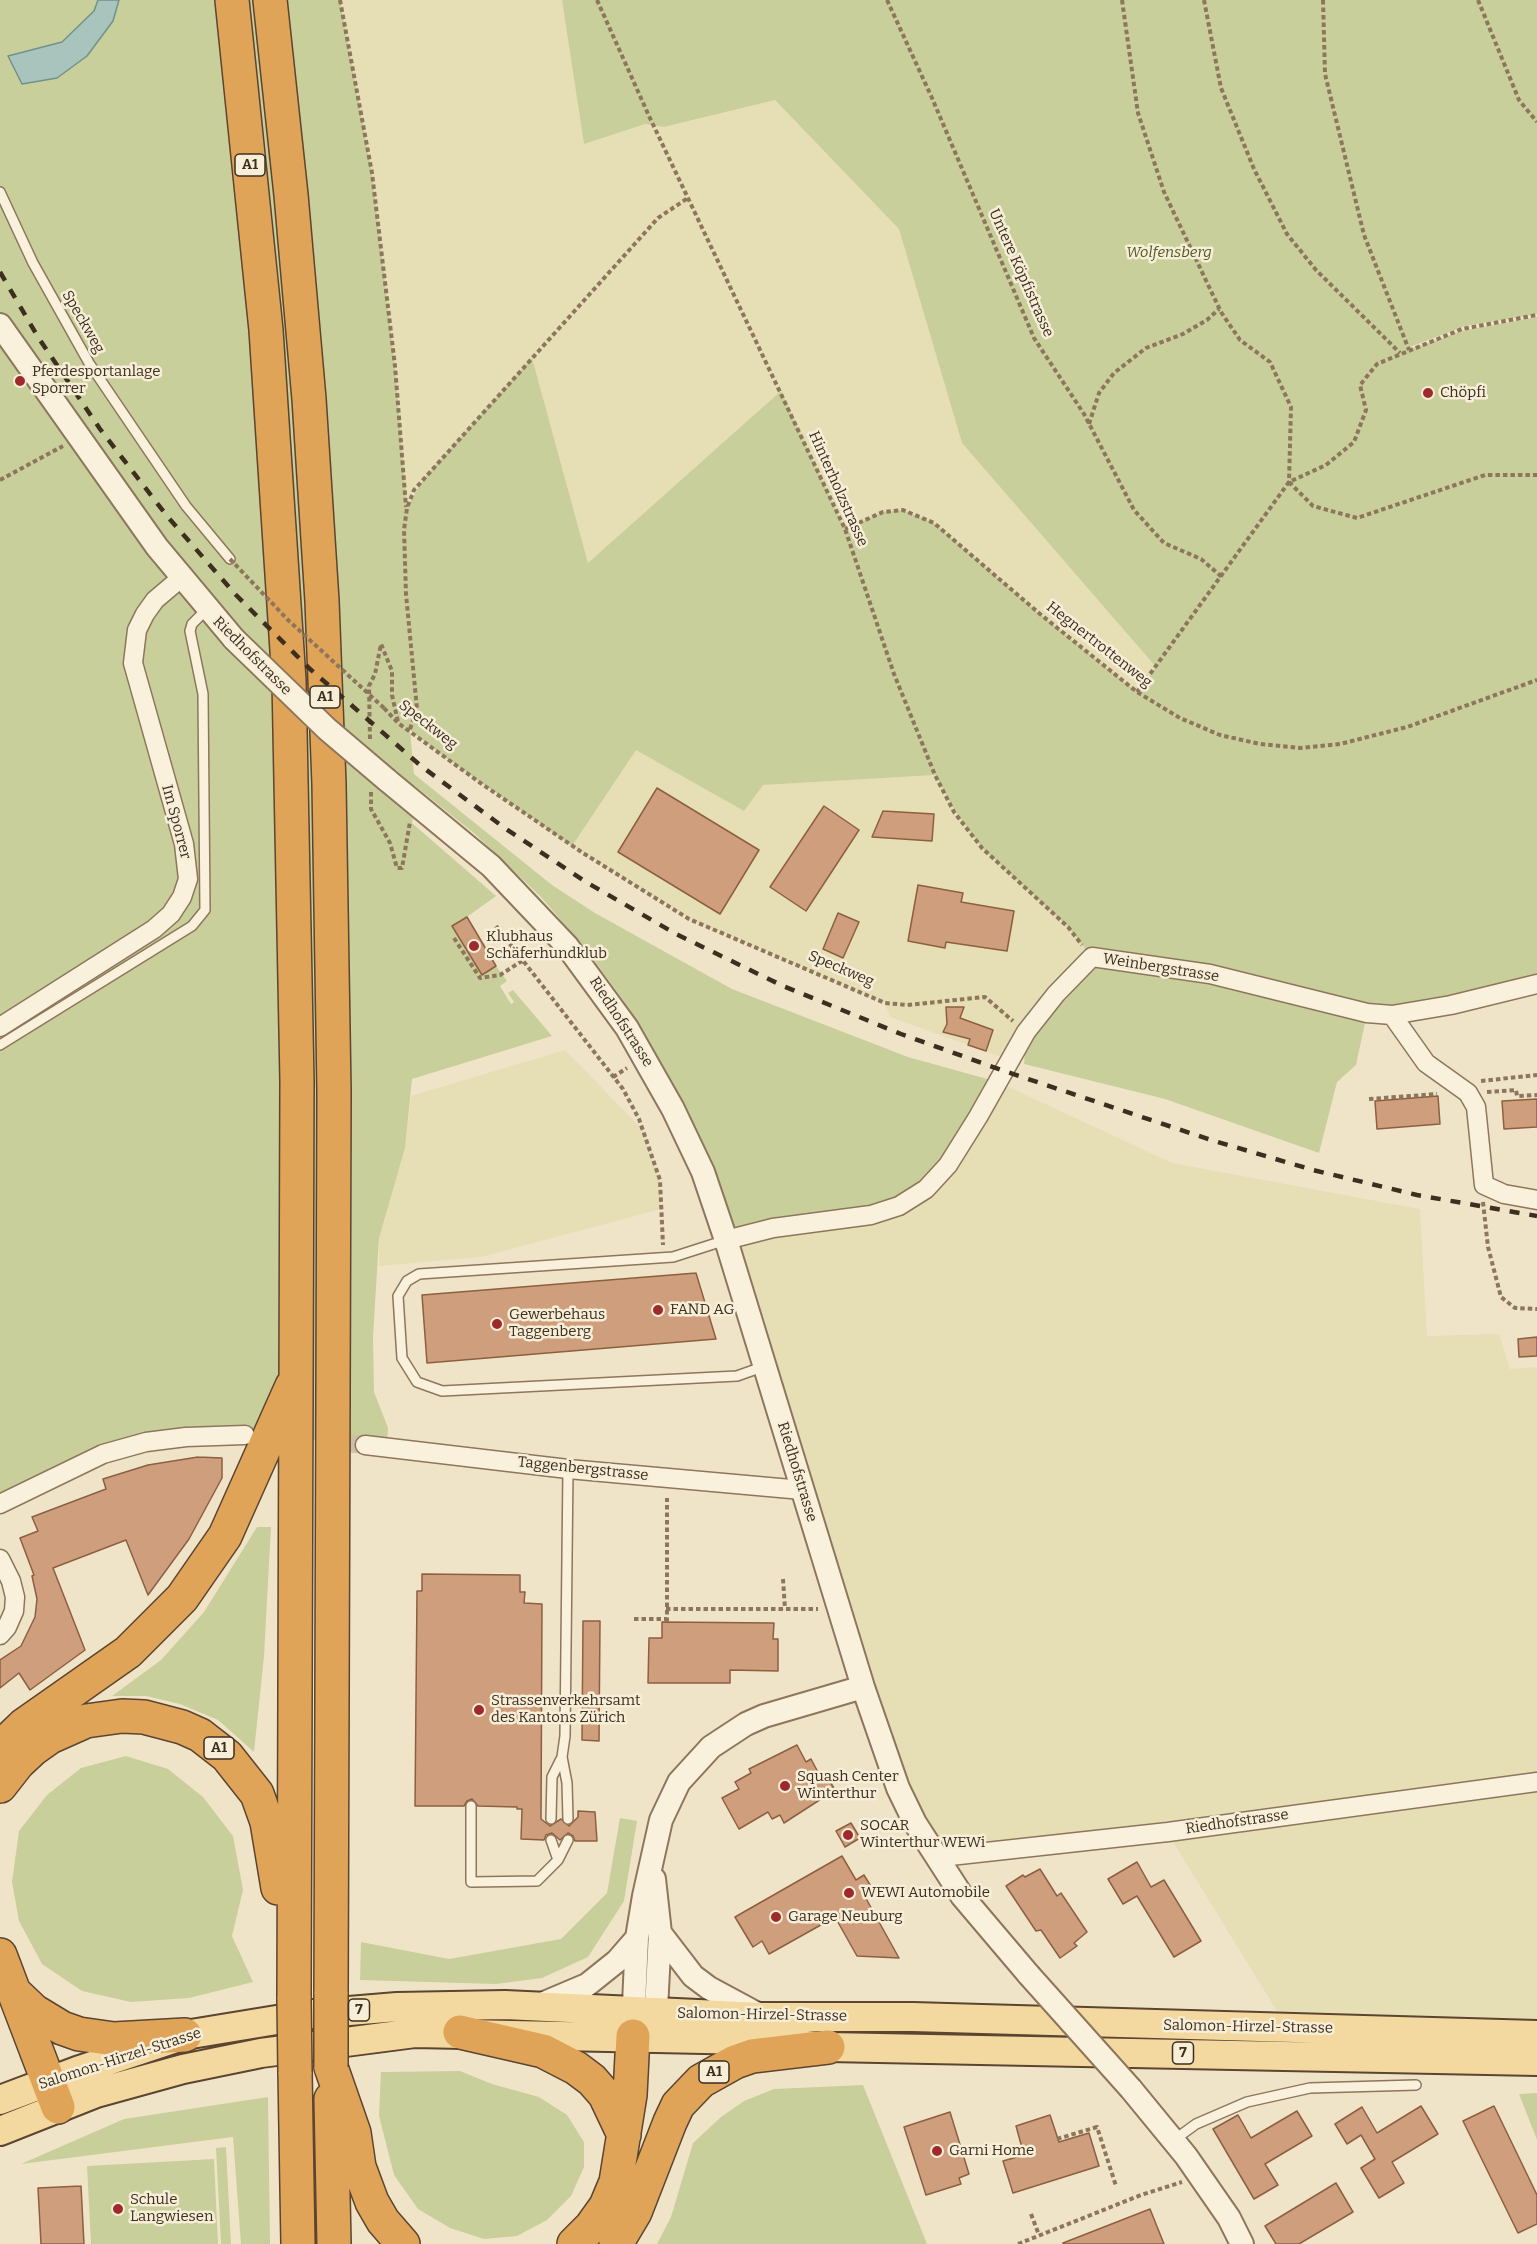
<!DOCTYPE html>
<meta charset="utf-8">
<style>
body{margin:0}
canvas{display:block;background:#f0e4c8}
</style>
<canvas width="1537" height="2244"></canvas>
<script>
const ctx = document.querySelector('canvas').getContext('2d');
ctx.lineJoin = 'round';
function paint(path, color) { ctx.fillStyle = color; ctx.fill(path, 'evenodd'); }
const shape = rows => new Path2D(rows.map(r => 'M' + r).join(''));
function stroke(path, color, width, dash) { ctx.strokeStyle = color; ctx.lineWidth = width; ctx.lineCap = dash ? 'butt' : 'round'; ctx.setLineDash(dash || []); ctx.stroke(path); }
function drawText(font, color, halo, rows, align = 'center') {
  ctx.font = font + ' Bitter,serif'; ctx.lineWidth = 5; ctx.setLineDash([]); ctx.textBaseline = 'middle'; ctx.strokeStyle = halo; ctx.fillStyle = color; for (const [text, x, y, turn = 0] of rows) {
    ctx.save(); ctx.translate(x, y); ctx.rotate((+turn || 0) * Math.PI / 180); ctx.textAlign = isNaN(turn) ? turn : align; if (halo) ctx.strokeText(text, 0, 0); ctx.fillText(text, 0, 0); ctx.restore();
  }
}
paint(shape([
 [340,0,562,0,584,143,645,124,665,127,775,100,899,229,962,443,1156,667,1137,692,919,515,903,510,883,512,845,529,781,392,588,564,532,359,425,477,414,490,407,508,395,366,372,173],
 [636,749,744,811,762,785,935,775,954,809,982,848,1068,927,1092,957,1016,1048,1007,1045,1002,1057,890,1017,885,1003,689,919,572,846],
 [565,1050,644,1131,660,1180,661,1209,481,1257,379,1266,379,1237,405,1148,411,1096],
 [998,1082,1172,1163,1420,1209,1427,1336,1499,1334,1510,1369,1537,1367,1537,2035,1283,2021,1167,1832,950,1856,915,1823,726,1240]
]), '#e6deb5');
paint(shape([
 [0,0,340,0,372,173,395,366,407,507,425,477,532,358,588,563,781,391,845,529,883,512,903,510,934,523,1040,614,1137,692,1156,667,962,443,899,229,775,100,664,127,645,124,584,144,562,0,1537,0,1537,314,1465,326,1410,347,1411,349,1462,331,1537,317,1537,984,1367,1013,1356,1065,1337,1082,1319,1153,1165,1099,1024,1064,1025,1051,1016,1048,1092,957,1068,927,982,848,954,809,935,775,763,785,744,811,636,750,572,846,443,756,410,730,414,774,552,885,595,913,732,989,908,1057,998,1082,948,1165,899,1206,726,1240,673,1109,676,1090,623,1000,586,949,540,896,475,834,415,786,416,803,412,823,496,896,453,927,482,975,496,966,507,981,500,986,511,1004,514,1002,508,993,513,990,552,1036,412,1079,405,1148,379,1238,373,1337,374,1392,388,1428,387,1447,293,1438,146,1442,0,1504],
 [257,1527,271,1527,264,1656,254,1752,218,1720,180,1704,146,1696,112,1696,161,1660,204,1612],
 [126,1756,168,1769,203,1797,233,1836,243,1890,232,1936,253,1982,189,1998,131,2002,82,1991,42,1964,19,1921,12,1882,19,1831,47,1795,81,1768],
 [620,1818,637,1821,624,1901,588,1957,542,1978,496,1984,360,1980,361,1942,449,1959,561,1939,607,1893],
 [460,2071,492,2084,539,2097,567,2115,584,2142,584,2167,571,2196,547,2220,517,2236,484,2239,450,2228,418,2209,394,2175,379,2116,381,2072],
 [863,2085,927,2244,657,2244,671,2217,693,2143,721,2117,744,2101,774,2089],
 [1537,2093,1537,2140,1519,2094],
 [268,2097,270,2244,241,2244,233,2137,21,2164,124,2119],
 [226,2147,231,2244,221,2244,216,2148],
 [214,2159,218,2244,91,2244,87,2166]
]), '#c9cf9b');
const water = shape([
 [98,0,119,0,113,21,87,56,57,78,22,84,8,56,62,42,94,11,98,0]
]);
paint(water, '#a9c4bc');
stroke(water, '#6f938a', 1.5);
const building = shape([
 [657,788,759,850,720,914,618,852,657,788],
 [824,806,859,830,806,911,770,887,824,806],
 [883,811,934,814,932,841,872,837,883,811],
 [918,885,963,893,961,902,1014,911,1007,951,946,942,945,948,908,941,918,885],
 [838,913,859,922,843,958,823,949,838,913],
 [467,917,496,966,482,975,452,926,467,917],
 [946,1007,964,1007,960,1018,993,1030,986,1051,968,1045,970,1039,943,1032,947,1024,946,1007],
 [1438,1096,1440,1124,1377,1129,1375,1101,1438,1096],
 [1537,1099,1537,1127,1504,1129,1502,1101,1537,1099],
 [696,1273,716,1339,427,1363,422,1295,696,1273],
 [1537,1337,1537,1356,1519,1357,1518,1339,1537,1337],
 [198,1457,222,1458,222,1478,189,1539,148,1595,126,1540,53,1568,85,1650,30,1690,19,1673,0,1688,0,1660,21,1646,35,1617,37,1599,32,1576,34,1575,20,1538,38,1531,32,1517,106,1489,103,1479,148,1465,198,1457],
 [422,1574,520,1575,520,1592,525,1592,524,1603,542,1604,541,1819,550,1826,561,1819,569,1826,578,1817,578,1811,595,1812,597,1841,575,1841,573,1836,568,1833,560,1840,552,1833,546,1835,544,1840,521,1839,522,1809,517,1809,517,1807,478,1806,472,1799,467,1801,464,1806,415,1806,417,1591,422,1591,422,1574],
 [583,1621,600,1621,599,1741,582,1740,583,1621],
 [662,1622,774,1623,773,1639,778,1639,778,1671,730,1670,730,1683,648,1683,649,1638,662,1638,662,1622],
 [797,1745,806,1762,811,1759,820,1776,825,1773,835,1790,784,1823,780,1815,772,1819,768,1812,739,1829,722,1798,739,1789,735,1782,751,1773,749,1769,797,1745],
 [851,1823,860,1838,845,1847,836,1831,851,1823],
 [842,1856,856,1880,864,1875,872,1888,863,1893,899,1958,857,1956,835,1917,769,1954,762,1941,753,1947,735,1917,842,1856],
 [1137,1862,1151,1887,1164,1880,1201,1941,1174,1957,1137,1896,1123,1904,1108,1879,1137,1862],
 [1040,1869,1057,1896,1061,1893,1087,1932,1074,1943,1077,1946,1060,1958,1041,1930,1036,1931,1006,1886,1023,1875,1025,1877,1040,1869],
 [1421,2106,1438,2134,1392,2162,1404,2183,1379,2198,1361,2168,1375,2159,1361,2135,1347,2144,1335,2124,1362,2107,1377,2133,1421,2106],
 [1494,2106,1537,2195,1537,2224,1518,2233,1463,2121,1494,2106],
 [1297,2111,1312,2136,1265,2164,1278,2185,1254,2199,1213,2129,1238,2115,1251,2138,1297,2111],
 [950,2112,969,2174,959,2178,961,2184,926,2195,904,2127,950,2112],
 [1050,2115,1059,2142,1089,2133,1099,2166,1013,2193,1003,2161,1024,2155,1016,2126,1050,2115],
 [1336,2183,1353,2212,1299,2244,1276,2244,1265,2226,1336,2183],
 [81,2186,84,2244,41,2244,38,2188,81,2186],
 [1150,2209,1164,2244,1063,2244,1063,2243,1150,2209]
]);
paint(building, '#cf9f7d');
stroke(building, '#8d5f41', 1.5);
stroke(shape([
 [289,1437,365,1445]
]), '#ccc0a6', 18, [18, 9]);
const service = shape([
 [0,192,33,263,89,363,186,506,230,559],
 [0,1045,192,926,205,910,203,694,190,631,192,624,207,609],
 [726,1240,673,1257,419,1274,407,1281,398,1296,402,1358,417,1382,442,1391,737,1376,765,1366],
 [568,1469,565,1736,562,1757,567,1783,568,1819],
 [471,1806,471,1882,537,1881,558,1860,551,1840],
 [551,1819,552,1777,562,1757],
 [558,1860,568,1840],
 [1174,2140,1196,2124,1247,2102,1310,2088,1416,2085]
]);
const minor = shape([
 [1392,1015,1426,1063,1468,1093,1476,1107,1484,1185,1504,1194,1537,1200],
 [0,1027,154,929,171,914,182,897,188,879,184,844,133,663,137,630,145,614,155,600,181,578],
 [726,1240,773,1228,871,1215,899,1206,926,1189,948,1165,978,1117,1026,1032,1056,994,1092,957,1210,974,1367,1013,1392,1015,1451,1005,1537,984],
 [365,1445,568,1469,802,1490],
 [0,1504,103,1454,146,1442,186,1437,245,1435],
 [0,1559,11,1581,15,1597,14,1611,7,1627,0,1635],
 [939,1863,950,1856,1168,1832,1537,1782]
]);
const tertiary = shape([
 [0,325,157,547,234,639],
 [387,780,491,866,567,946,627,1028,673,1109,703,1172,726,1240,863,1687,898,1788,915,1823,962,1896,1029,1975],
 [654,1879,660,1933,655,2028],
 [660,1933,693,1976,709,1988,761,2016],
 [542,2004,587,1985,617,1961,637,1938],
 [633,2026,637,1938,644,1896,661,1820,679,1782,711,1747,746,1724,764,1716,863,1687],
 [1131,2089,1186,2156,1229,2218,1242,2244]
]);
const primary = shape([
 [0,2100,77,2071,185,2035,313,2014,397,2007,505,2005,762,2017,913,2017,1537,2035],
 [0,2131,96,2093,183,2069,261,2053,415,2033,752,2040,828,2047,1537,2061]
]);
const motorway = shape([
 [232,0,266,330,289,681,297,1081,294,1999],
 [270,0,291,195,309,399,322,601,329,784,334,1091,331,1994],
 [0,1748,24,1725,128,1652,182,1598,225,1536,292,1386],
 [0,1786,18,1763,33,1749,50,1737,86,1721,122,1716,144,1717,182,1727,200,1735,227,1756,257,1794,267,1822,278,1888],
 [0,1955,14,1992,34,2011,62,2028,79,2034,114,2039,185,2035],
 [16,1997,58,2107],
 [460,2032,543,2051,576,2068,592,2080,605,2095,624,2135],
 [331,2067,354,2133,359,2167,372,2202,383,2221,403,2244],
 [295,2072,298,2244],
 [331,2099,334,2244],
 [574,2244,591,2227,606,2206,616,2182,630,2095,633,2036],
 [616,2244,635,2212,670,2122,678,2105,701,2081,735,2062,752,2056,828,2047]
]);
stroke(service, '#8d765c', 12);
stroke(minor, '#8d765c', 21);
stroke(tertiary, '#8d765c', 26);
stroke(primary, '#5b4430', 32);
stroke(motorway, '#5b4430', 36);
stroke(shape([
 [340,0,372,173,395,366,406,507],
 [597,0,649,116,845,529,894,674,935,775,954,812,982,848,1068,927,1082,945],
 [887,0,932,98,1034,338,1084,414,1134,510,1164,543,1201,559,1222,577],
 [1122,0,1138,113,1164,192,1221,312,1240,340,1270,362,1291,407,1289,482],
 [1204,0,1221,88,1254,169,1287,234,1316,270,1400,353],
 [1323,0,1325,74,1364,235,1409,350],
 [1478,0,1519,100,1537,122],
 [1089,424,1099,393,1114,373,1146,348,1183,334,1207,320,1219,309],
 [0,480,63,446],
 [1289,482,1313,506,1357,518,1485,475,1537,475],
 [845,529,883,512,903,510,934,523,1040,614,1137,692,1180,718,1220,735,1260,744,1300,748,1340,744,1407,727,1537,680],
 [1137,692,1289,482,1326,465,1354,442,1366,410,1360,385,1377,364,1462,329,1537,315],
 [384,708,398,723,479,782,583,853,689,919,885,1003,907,1005,985,997,1013,1021],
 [410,729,417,709,406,594,404,530,407,508,414,490,658,218,688,198],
 [370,739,369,686,375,674,381,644,392,671,392,695,398,722],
 [371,792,371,809,390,843,397,868,402,868,410,822],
 [496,926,623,1089,639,1119,660,1180,663,1245],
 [454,938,480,978,500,975,522,961],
 [613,1077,627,1068],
 [1481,1081,1537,1075],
 [1487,1092,1516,1090,1517,1096,1537,1095],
 [1369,1099,1437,1094],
 [1483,1202,1488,1247,1501,1297,1515,1308,1537,1309],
 [783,1579,785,1609],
 [666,1609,818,1609],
 [634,1619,667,1619],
 [667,1622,667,1498],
 [1057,2139,1097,2127,1116,2186],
 [1031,2214,1039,2235],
 [1018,2244,1141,2195,1182,2182]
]), '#8d765c', 4, [4.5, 3]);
stroke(service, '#faf1dc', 9);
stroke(minor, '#faf1dc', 18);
stroke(tertiary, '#faf1dc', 22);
stroke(primary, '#f3d9a0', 28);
stroke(motorway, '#e0a458', 33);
stroke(shape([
 [0,272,38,337,100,429,167,516,236,595,310,669,421,766,506,829,586,882,676,934,783,986,901,1034,1004,1071,1211,1140,1313,1170,1417,1195,1537,1216]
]), '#3d2e20', 4.5, [10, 10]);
const tertiaryBridge = shape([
 [234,639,327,729,387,780],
 [1029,1975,1131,2089]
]);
const motorwayBridge = shape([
 [331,1994,331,2067],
 [294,1999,295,2072]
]);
stroke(tertiaryBridge, '#8d765c', 26, []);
stroke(motorwayBridge, '#5b4430', 36, []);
stroke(shape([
 [230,559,288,620,384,708]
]), '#8d765c', 4, [4.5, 3]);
stroke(tertiaryBridge, '#faf1dc', 22);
stroke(motorwayBridge, '#e0a458', 33);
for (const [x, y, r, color] of [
 [20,381,6,"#9e2a2b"],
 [1428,393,6,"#9e2a2b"],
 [474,946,6,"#9e2a2b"],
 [658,1310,6,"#9e2a2b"],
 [497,1324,6,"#9e2a2b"],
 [479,1710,6,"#9e2a2b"],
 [785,1786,6,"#9e2a2b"],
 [848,1835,6,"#9e2a2b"],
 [849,1893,6,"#9e2a2b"],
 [776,1917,6,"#9e2a2b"],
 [937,2151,6,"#9e2a2b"],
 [118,2209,6,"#9e2a2b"]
]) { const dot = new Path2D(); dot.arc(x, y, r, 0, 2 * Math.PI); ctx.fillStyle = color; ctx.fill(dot); stroke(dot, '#f7eed8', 2); }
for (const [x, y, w] of [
 [250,165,30],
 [325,697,30],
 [219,1748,30],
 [359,2010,21],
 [1183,2053,21],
 [714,2072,30]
]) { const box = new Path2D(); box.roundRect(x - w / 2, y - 11, w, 22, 4.5); ctx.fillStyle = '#f7eed8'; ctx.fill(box); stroke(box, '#3d2e20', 1.5); }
drawText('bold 14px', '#3d2e20', null, [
 ["A1",250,165],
 ["A1",325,697],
 ["A1",219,1748],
 ["7",359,2010],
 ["7",1183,2053],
 ["A1",714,2072]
]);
drawText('italic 15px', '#4d5a26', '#f7eed8', [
 ["Wolfensberg",1169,253]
]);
drawText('15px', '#3d2e20', '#f7eed8', [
 ["Untere Köpfistrasse",1021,273,66],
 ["Speckweg",83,322,60],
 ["Hinterholzstrasse",838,489,66],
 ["Hegnertrottenweg",1099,645,38],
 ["Riedhofstrasse",252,656,45],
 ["Speckweg",428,725,38],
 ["Im Sporrer",176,822,75],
 ["Weinbergstrasse",1161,968,9],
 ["Speckweg",841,969,23],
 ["Riedhofstrasse",621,1022,57],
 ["Taggenbergstrasse",583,1469,6],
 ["Riedhofstrasse",797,1472,73],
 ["Riedhofstrasse",1237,1822,-8],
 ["Salomon-Hirzel-Strasse",762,2015,1],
 ["Salomon-Hirzel-Strasse",1248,2027,1],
 ["Salomon-Hirzel-Strasse",120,2059,-18]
]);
drawText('15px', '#3d2e20', '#f7eed8', [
 ["Pferdesportanlage",32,372],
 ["Sporrer",32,389],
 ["Chöpfi",1440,393],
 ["Klubhaus",486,937],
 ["Schäferhundklub",486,954],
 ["FAND AG",670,1310],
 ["Gewerbehaus",509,1315],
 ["Taggenberg",509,1332],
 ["Strassenverkehrsamt",491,1701],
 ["des Kantons Zürich",491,1718],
 ["Squash Center",797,1777],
 ["Winterthur",797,1794],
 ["SOCAR",860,1826],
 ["Winterthur WEWi",860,1843],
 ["WEWI Automobile",861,1893],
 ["Garage Neuburg",788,1917],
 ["Garni Home",949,2151],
 ["Schule",130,2200],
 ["Langwiesen",130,2217]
], 'left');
</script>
